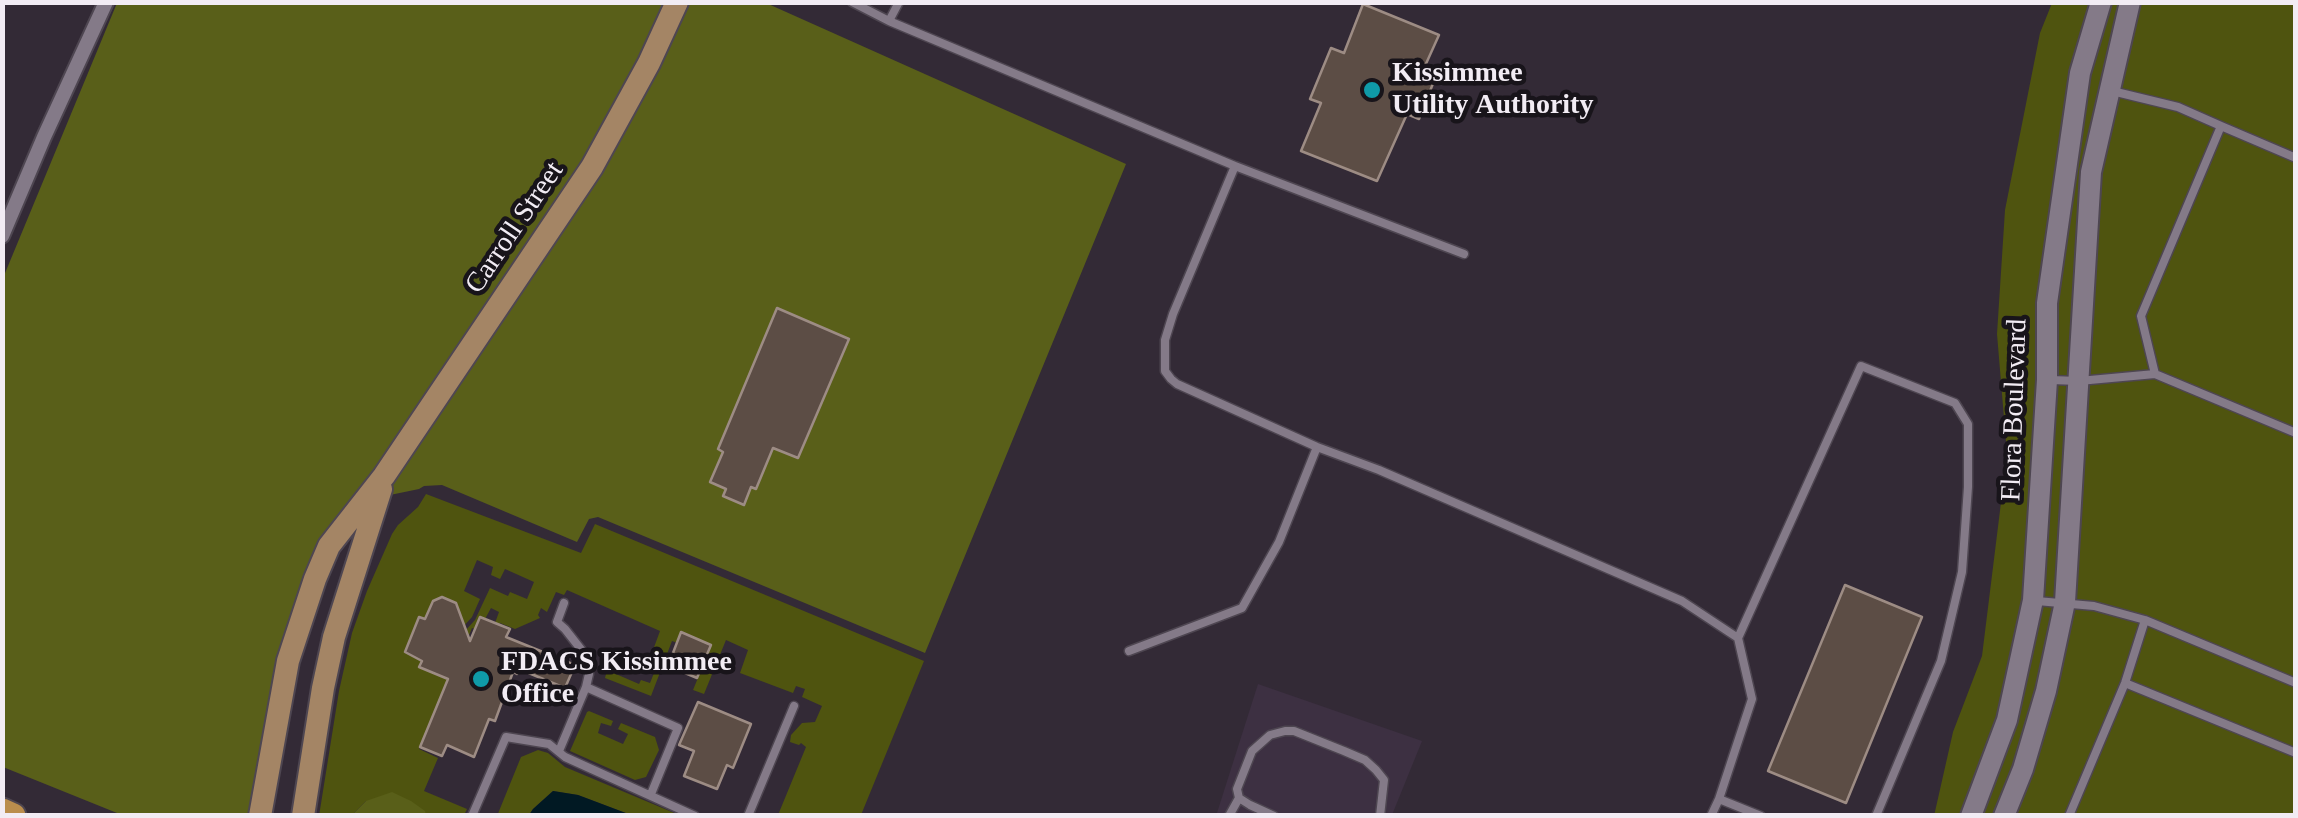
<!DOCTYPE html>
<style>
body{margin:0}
#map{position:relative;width:2298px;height:818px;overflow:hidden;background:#332a36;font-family:Georgia,serif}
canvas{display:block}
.frame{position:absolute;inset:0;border:5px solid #f2ecf4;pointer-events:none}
</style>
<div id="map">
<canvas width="2298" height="818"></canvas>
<div class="frame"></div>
</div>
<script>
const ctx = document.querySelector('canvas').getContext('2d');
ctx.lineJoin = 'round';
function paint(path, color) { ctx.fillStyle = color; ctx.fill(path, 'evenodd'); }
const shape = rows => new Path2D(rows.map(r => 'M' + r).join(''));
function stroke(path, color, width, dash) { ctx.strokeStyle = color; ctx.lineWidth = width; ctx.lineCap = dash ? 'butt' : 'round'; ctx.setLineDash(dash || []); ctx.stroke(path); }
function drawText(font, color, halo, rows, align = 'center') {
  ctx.font = font + ' Georgia,serif'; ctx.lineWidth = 9; ctx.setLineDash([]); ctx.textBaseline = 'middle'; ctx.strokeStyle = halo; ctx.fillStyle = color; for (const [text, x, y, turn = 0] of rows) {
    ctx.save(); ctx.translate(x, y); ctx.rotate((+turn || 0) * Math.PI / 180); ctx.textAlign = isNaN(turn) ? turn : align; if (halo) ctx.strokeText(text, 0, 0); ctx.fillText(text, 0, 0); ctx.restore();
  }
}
paint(shape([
 [1258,684,1422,741,1392,815,1216,816]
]), '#3d3042');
paint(shape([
 [2052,3,2091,3,2037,301,2037,379,2023,599,1997,717,1961,815,1934,816,1953,732,1982,656,2007,454,1997,334,2005,210,2040,33],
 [2112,3,2120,3,2081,171,2055,600,2036,688,2013,766,1993,815,1982,816,2016,724,2043,602,2056,390,2057,305,2090,76],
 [2140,3,2295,3,2295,815,2015,816,2033,772,2056,693,2075,603,2101,174],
 [426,494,581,553,595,524,924,661,861,815,778,815,806,747,801,743,799,745,790,742,791,735,802,723,815,722,822,706,802,697,805,689,796,686,793,693,740,673,748,650,726,640,704,694,693,690,711,646,681,633,678,643,672,641,651,696,605,678,606,674,602,668,639,684,641,680,650,683,654,673,646,669,660,631,567,590,564,595,556,592,547,612,541,608,538,615,540,618,515,629,500,623,499,625,495,623,499,612,491,608,485,619,480,617,475,629,472,628,463,650,454,643,475,620,490,588,508,596,510,592,527,599,534,582,505,569,500,579,491,575,493,567,477,560,464,591,480,599,472,617,453,638,442,597,433,601,425,619,418,617,405,652,422,661,419,667,456,669,441,696,419,749,438,758,424,791,467,809,464,815,426,815,424,811,366,801,352,815,319,816,339,691,352,633,367,591,392,534,398,525,418,507],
 [589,711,613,721,611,726,601,723,598,733,623,744,628,734,618,729,621,723,655,737,659,750,646,777,635,780,570,751,587,712],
 [538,750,548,753,565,767,679,815,631,815,578,795,553,791,533,809,529,815,497,816,521,757]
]), '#4f540f');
paint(shape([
 [117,3,665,3,640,59,583,162,380,465,377,465,375,472,321,541,250,815,122,815,3,767,3,278],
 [688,3,766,3,1126,164,925,653,598,517,589,519,577,542,442,485,424,486,419,489,390,495,394,481],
 [392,792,411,801,425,811,426,815,352,815,366,801]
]), '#595f19');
paint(shape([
 [553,791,578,795,631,815,529,815,533,809]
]), '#011923');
const building = shape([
 [1363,4,1439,35,1420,77,1434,81,1419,119,1407,114,1377,181,1301,151,1321,103,1310,99,1331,48,1344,53,1363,4],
 [777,308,849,339,798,458,773,448,756,489,751,487,744,505,723,496,726,489,710,482,723,452,718,449,777,308],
 [1845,585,1922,617,1846,803,1768,771,1845,585],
 [442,597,456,603,470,641,480,617,510,629,506,637,575,665,565,688,519,669,517,674,513,672,495,721,489,719,474,757,447,745,442,756,420,747,448,679,419,667,422,661,405,652,419,617,425,619,433,601,442,597],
 [681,632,711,645,697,678,668,666,681,632],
 [698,702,751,724,733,768,727,765,717,789,684,776,694,751,679,745,698,702]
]);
paint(building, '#5c4d45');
stroke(building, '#9d8c84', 2.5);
const lane = shape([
 [852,2,889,21,1235,166,1464,254],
 [889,21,899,2],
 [2112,91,2178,107,2221,126],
 [1235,166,1173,314,1165,340,1165,371,1171,379,1177,384,1317,447,1379,470,1682,601,1738,638,1752,699,1719,799,1711,816],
 [2155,374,2141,316,2221,126,2296,158],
 [2051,380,2079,381,2155,374,2296,433],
 [2037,601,2094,606,2145,620],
 [564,603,557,622,565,629,587,657,589,674,586,687,678,728,651,794],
 [1738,638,1861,366,1955,403,1968,424,1968,487,1962,572,1941,661,1876,816],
 [1129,651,1242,608,1279,542,1317,447],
 [2125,683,2296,753],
 [559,751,586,687],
 [1719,799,1761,816],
 [472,816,506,737,549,744,565,757,695,816],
 [748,816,794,706],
 [1229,816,1239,798],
 [1274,816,1250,805,1239,798,1237,789,1252,751,1270,735,1285,731,1294,731,1344,751,1365,760,1376,770,1384,780,1380,816],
 [2069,816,2125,683,2145,620,2296,683]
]);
const street = shape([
 [2,236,44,137,106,2]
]);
const secondary = shape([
 [1971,816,2007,720,2033,600,2047,380,2047,303,2080,73,2101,2],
 [2004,816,2023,769,2046,691,2065,602,2091,172,2130,2]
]);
const primary = shape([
 [260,816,288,661,315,579,329,546,384,476,592,167,649,63,677,2],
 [303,816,323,688,334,637,381,489]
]);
const highway = shape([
 [2,811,13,816]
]);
stroke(lane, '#4e4651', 11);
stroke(street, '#4e4651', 18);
stroke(secondary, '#4e4651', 24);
stroke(primary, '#4e4651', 26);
stroke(highway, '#4e4651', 29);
stroke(lane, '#847a88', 8);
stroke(street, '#847a88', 14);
stroke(secondary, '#847a88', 20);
stroke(primary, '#a48565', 22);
stroke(highway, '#ba8d4d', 25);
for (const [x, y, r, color] of [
 [1372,90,10,"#0f9aa8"],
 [481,679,10,"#0f9aa8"]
]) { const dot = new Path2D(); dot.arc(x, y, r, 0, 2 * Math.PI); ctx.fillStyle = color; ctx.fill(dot); stroke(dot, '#18141a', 4); }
drawText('bold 28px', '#f2ecf4', '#18141a', [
 ["Kissimmee",1392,74],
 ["Utility Authority",1392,106],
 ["FDACS Kissimmee",501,663],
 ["Office",501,695]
], 'left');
drawText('28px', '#f2ecf4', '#18141a', [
 ["Carroll Street",515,228,-56],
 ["Flora Boulevard",2015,410,-88]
]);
</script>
